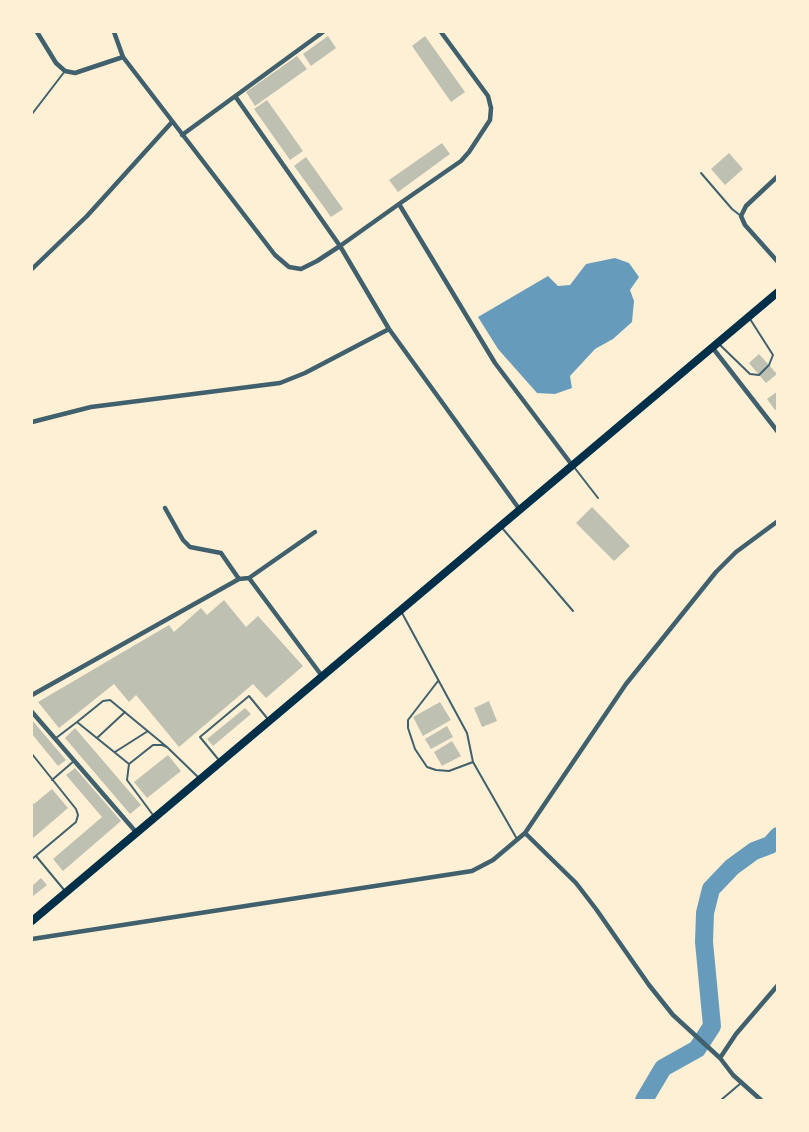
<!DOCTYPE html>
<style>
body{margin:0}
#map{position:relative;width:809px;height:1132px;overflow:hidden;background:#fdf0d5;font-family:"Archivo Narrow",sans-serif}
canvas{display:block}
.frame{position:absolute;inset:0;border:33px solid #fdf0d5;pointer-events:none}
</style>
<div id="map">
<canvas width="809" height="1132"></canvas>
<div class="frame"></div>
</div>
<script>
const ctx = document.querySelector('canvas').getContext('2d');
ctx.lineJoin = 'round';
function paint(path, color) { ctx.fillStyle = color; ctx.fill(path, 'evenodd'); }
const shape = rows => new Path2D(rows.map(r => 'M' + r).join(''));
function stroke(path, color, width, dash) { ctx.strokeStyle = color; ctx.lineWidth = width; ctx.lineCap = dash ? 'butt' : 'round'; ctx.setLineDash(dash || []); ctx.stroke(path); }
paint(shape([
 [615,258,629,263,639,277,630,290,634,301,632,322,613,339,595,349,570,376,572,388,555,394,537,393,498,349,478,317,548,276,558,286,570,285,586,264]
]), '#669bbc');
stroke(shape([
 [644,1100,663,1068,697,1049,712,1026,704,942,705,913,711,889,732,867,754,851,770,845,778,836]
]), '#669bbc', 18);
paint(shape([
 [328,36,336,48,311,66,303,54],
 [425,36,465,92,451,102,412,46],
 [297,56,307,69,255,106,246,92],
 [267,100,303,151,290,160,254,109],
 [442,143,450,154,398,192,389,180],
 [729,153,743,169,725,185,711,169],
 [306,157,343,209,331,217,294,166],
 [759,354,777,374,766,383,749,363],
 [778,391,778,409,775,410,767,399],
 [592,507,630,546,614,561,576,523],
 [224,600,246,627,258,616,303,666,266,698,253,684,179,747,136,695,129,702,114,684,59,728,38,702,169,625,174,632,201,608,207,615],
 [489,701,497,721,482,727,474,708],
 [440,702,451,720,423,736,413,717],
 [245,708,251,714,213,746,207,739],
 [32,720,66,760,58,766,32,734],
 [447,726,453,737,431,749,425,739],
 [75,728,141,805,130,814,65,738],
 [452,741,461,756,442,766,434,752],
 [168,755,181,771,147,798,134,782],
 [75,768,121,821,63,871,53,859,102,817,66,775],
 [52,789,68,808,32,839,32,801,34,804],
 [41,878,47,885,32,897,32,886]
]), '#bec0b2');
stroke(shape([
 [32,114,65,71],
 [701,173,732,209,741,216],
 [719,344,750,374,759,375,769,365,773,355,750,319],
 [574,467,598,498],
 [503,529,573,611],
 [402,613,467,733,473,762,517,839],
 [438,681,408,720,408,728,415,749,427,767,436,770,449,771,473,762],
 [77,722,103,701,110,700,167,747],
 [56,738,77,722,129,764,127,780,153,815],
 [97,738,125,712],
 [115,752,148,731],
 [32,754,76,809,78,815,76,822,32,859],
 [218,759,200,737,249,696,267,718],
 [129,764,153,745,162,745,167,747,199,778],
 [52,780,74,761],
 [36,856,65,891],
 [721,1100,741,1083]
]), '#3f606c', 2);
stroke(shape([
 [37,32,56,63,65,71,75,73,123,57],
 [114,32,123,57,275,255,289,267,301,269,317,261,340,246,389,329,520,510],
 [235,96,340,246,399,204,495,363,572,465],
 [182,135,323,32],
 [778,176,746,206,741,216,745,225,778,262],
 [399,204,461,161,469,152,490,120,491,108,488,96,441,32],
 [32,269,87,216,172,122],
 [712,347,778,432],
 [32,422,91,407,280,383,305,373,389,329],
 [165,508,183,540,190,547,221,553,239,579],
 [249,578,315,532],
 [32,695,239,579,249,578,322,676],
 [32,712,136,832],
 [525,833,576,883,596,909,649,985,673,1015,720,1058],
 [32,939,472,871,493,860,525,833,626,684,716,572,736,552,778,521],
 [761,1100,733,1075,720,1058,736,1034,778,985]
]), '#3f606c', 4.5);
stroke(shape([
 [32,921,778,292]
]), '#003049', 8);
</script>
